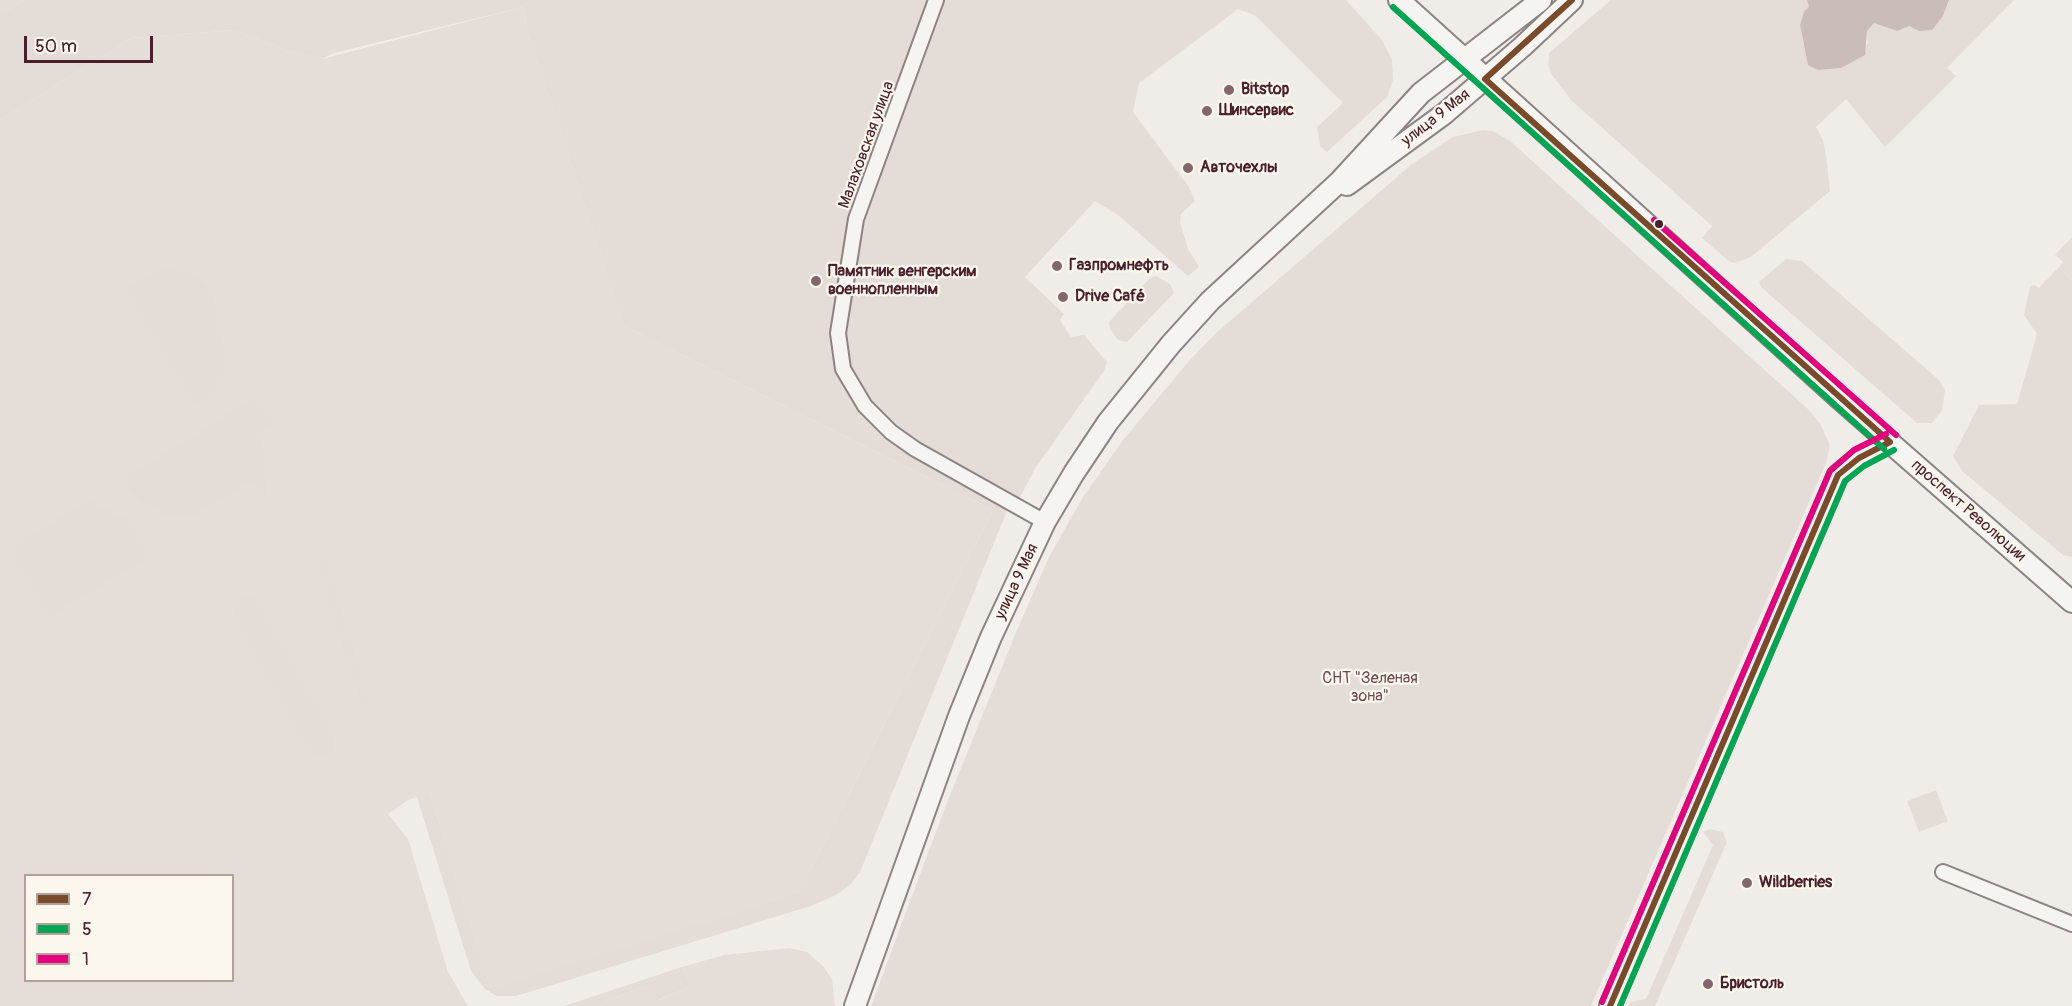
<!DOCTYPE html>
<meta charset="utf-8">
<style>
body{margin:0}
#map{position:relative;width:2072px;height:1006px;overflow:hidden;background:#f0ede8;font-family:Pangolin,sans-serif}
canvas{display:block}
.legend{position:absolute;left:24px;top:874px;width:210px;height:108px;box-sizing:border-box;background:#fbf7ec;border:2px solid #b4a19f;margin:0;padding:8px 10px;list-style:none;font-size:18px;color:#4a1f2b}
.legend li{display:flex;align-items:center;gap:12px;height:30px}
.legend b{width:30px;border:2px solid #b4a19f}
.scale{position:absolute;left:24px;top:36px;width:129px;height:27px;box-sizing:border-box;border:3px solid #4a1f2b;border-top:0;padding-left:8px;font-size:18px;line-height:21px;white-space:nowrap;color:#4a1f2b;-webkit-text-stroke:4px #fbf7ec;paint-order:stroke}
</style>
<div id="map">
<canvas width="2072" height="1006"></canvas>
<ul class="legend">
<li><b style="height:8px;background:#7a4b2a"></b>7</li>
<li><b style="height:8px;background:#00a651"></b>5</li>
<li><b style="height:8px;background:#e5007d"></b>1</li>
</ul>
<div class="scale">50 m</div>
</div>
<script>
const ctx = document.querySelector('canvas').getContext('2d');
ctx.lineJoin = 'round';
function paint(path, color) { ctx.fillStyle = color; ctx.fill(path, 'evenodd'); }
const shape = rows => new Path2D(rows.map(r => 'M' + r).join(''));
function stroke(path, color, width, dash) { ctx.strokeStyle = color; ctx.lineWidth = width; ctx.lineCap = dash ? 'butt' : 'round'; ctx.setLineDash(dash || []); ctx.stroke(path); }
function drawText(font, color, halo, rows, align = 'center') {
  ctx.font = font + ' Pangolin,sans-serif'; ctx.lineWidth = 4.5; ctx.setLineDash([]); ctx.textBaseline = 'middle'; ctx.strokeStyle = halo; ctx.fillStyle = color; for (const [text, x, y, turn = 0] of rows) {
    ctx.save(); ctx.translate(x, y); ctx.rotate((+turn || 0) * Math.PI / 180); ctx.textAlign = isNaN(turn) ? turn : align; if (halo) ctx.strokeText(text, 0, 0); ctx.fillText(text, 0, 0); ctx.restore();
  }
}
paint(shape([
 [0,0,26,0,0,14],
 [523,7,527,33,624,326,993,510,799,892,491,990,430,793,408,800,388,814,408,839,448,972,468,1006,0,1006,0,120,131,38,236,30,288,51,322,59],
 [26,876,232,876,232,980,26,980],
 [2072,237,2072,280,2059,267,2063,262,2055,255],
 [790,948,807,952,823,966,832,979,835,1006,601,1006,604,1002,651,984,659,1000,692,986,682,967,724,955]
]), '#e5ddd7');
paint(shape([
 [26,0,929,0,850,218,835,332,862,410,1005,506,1007,511,860,872,851,884,836,895,811,906,516,996,497,996,485,989,471,971,417,797,430,793,491,989,799,892,993,510,624,326,527,33,523,7,334,53,322,59,288,51,236,30,131,38,0,120,0,14],
 [942,0,1346,0,1382,40,1392,60,1393,80,1387,97,1327,152,1320,146,1317,127,1343,103,1256,16,1238,9,1139,83,1133,112,1189,187,1195,201,1181,214,1180,222,1188,249,1199,267,1188,276,1118,215,1095,201,1025,277,1064,314,1060,320,1071,337,1084,335,1107,362,1104,371,1036,467,1019,499,895,428,869,402,848,368,845,350,861,223],
 [1611,0,1807,0,1809,7,1804,11,1800,25,1804,46,1818,70,1841,68,1848,64,1868,43,1867,31,1874,22,1896,31,1909,25,1919,31,1943,16,1949,0,2014,0,1947,68,1956,76,1885,147,1846,99,1816,127,1823,140,1826,156,1830,191,1751,257,1735,263,1730,262,1702,238,1712,226,1572,101,1552,75,1548,65,1549,53],
 [1483,130,1493,131,1510,141,1808,409,1821,425,1830,446,1826,463,1591,1006,871,1006,946,805,1017,630,1049,557,1083,497,1123,440,1188,362,1215,334,1412,164,1453,137],
 [1786,259,1802,261,1938,379,1945,390,1942,410,1932,423,1917,423,1762,288,1759,282],
 [2059,267,2072,280,2072,557,2063,555,1962,471,1953,456,1979,405,2017,404,2037,334,2024,315,2030,286,2035,285,2039,288],
 [162,268,190,273,204,284,213,298,225,357,220,386,194,406,125,290],
 [1156,276,1170,284,1174,293,1127,342,1118,340,1110,329,1109,322,1150,278],
 [256,397,274,426,261,434,267,502,254,480,187,519,166,515,146,504,132,491,124,479],
 [89,501,129,521,151,556,49,617,10,553,22,541],
 [323,552,374,718,367,720,316,562],
 [243,596,252,596,258,602,331,731,335,743,333,751,326,755,314,756,305,747,235,620,234,605],
 [1936,790,1948,821,1919,832,1907,801],
 [1710,829,1723,832,1727,842,1655,1006,1629,1006,1630,1002,1646,999,1713,845,1703,832],
 [682,967,692,986,658,1000,651,984,604,1002,601,1006,564,1006]
]), '#e4ddd7');
paint(shape([
 [1807,0,1949,0,1943,16,1932,30,1919,31,1909,26,1897,31,1874,23,1867,31,1865,55,1841,68,1818,70,1808,65,1800,25,1804,11,1809,7]
]), '#cabcb9');
const street = shape([
 [936,0,856,219,838,333,843,369,865,406,891,432,915,449,1045,522],
 [1943,872,2072,924]
]);
const secondary = shape([
 [1399,0,1839,398,2072,602],
 [1347,185,1444,114,1522,47,1572,0],
 [855,1006,959,716,991,637,1045,522,1074,473,1108,422,1171,344,1210,301,1340,181,1421,93,1541,0],
 [1610,1006,1838,475,1859,458,1890,442]
]);
stroke(street, '#8d8383', 18);
stroke(secondary, '#8d8383', 24);
stroke(street, '#f5f4f0', 14);
stroke(secondary, '#f5f4f0', 20);
stroke(shape([
 [1485,79,1890,442],
 [1485,79,1572,0],
 [1610,1006,1838,475,1859,458,1890,442]
]), '#7a4b2a', 6);
stroke(shape([
 [1393,7,1884,449],
 [1620,1006,1845,481,1864,466,1894,450]
]), '#00a651', 6);
stroke(shape([
 [1654,220,1896,435],
 [1602,1002,1830,471,1854,450,1886,434]
]), '#e5007d', 6);
for (const [x, y, r, color] of [
 [1229,90,6,"#84676d"],
 [1207,111,6,"#84676d"],
 [1188,168,6,"#84676d"],
 [1659,224,5,"#4a1f2b"],
 [1057,266,6,"#84676d"],
 [816,281,6,"#84676d"],
 [1063,297,6,"#84676d"],
 [1747,883,6,"#84676d"],
 [1708,984,6,"#84676d"]
]) { const dot = new Path2D(); dot.arc(x, y, r, 0, 2 * Math.PI); ctx.fillStyle = color; ctx.fill(dot); stroke(dot, '#fbf7ec', 2); }
drawText('bold 16px', '#4a1f2b', '#fbf7ec', [
 ["Bitstop",1241,90],
 ["Шинсервис",1219,111],
 ["Авточехлы",1200,168],
 ["Газпромнефть",1069,266],
 ["Памятник венгерским",828,272],
 ["военнопленным",828,290],
 ["Drive Café",1075,297],
 ["Wildberries",1759,883],
 ["Бристоль",1720,984]
], 'left');
drawText('16px', '#4a1f2b', '#fbf7ec', [
 ["улица 9 Мая",1436,118,-38],
 ["Малаховская улица",867,145,-70],
 ["проспект Революции",1968,511,41],
 ["улица 9 Мая",1017,582,-65]
]);
drawText('16px', '#6e4b52', '#fbf7ec', [
 ["СНТ \"Зеленая",1370,679],
 ["зона\"",1370,697]
]);
</script>
